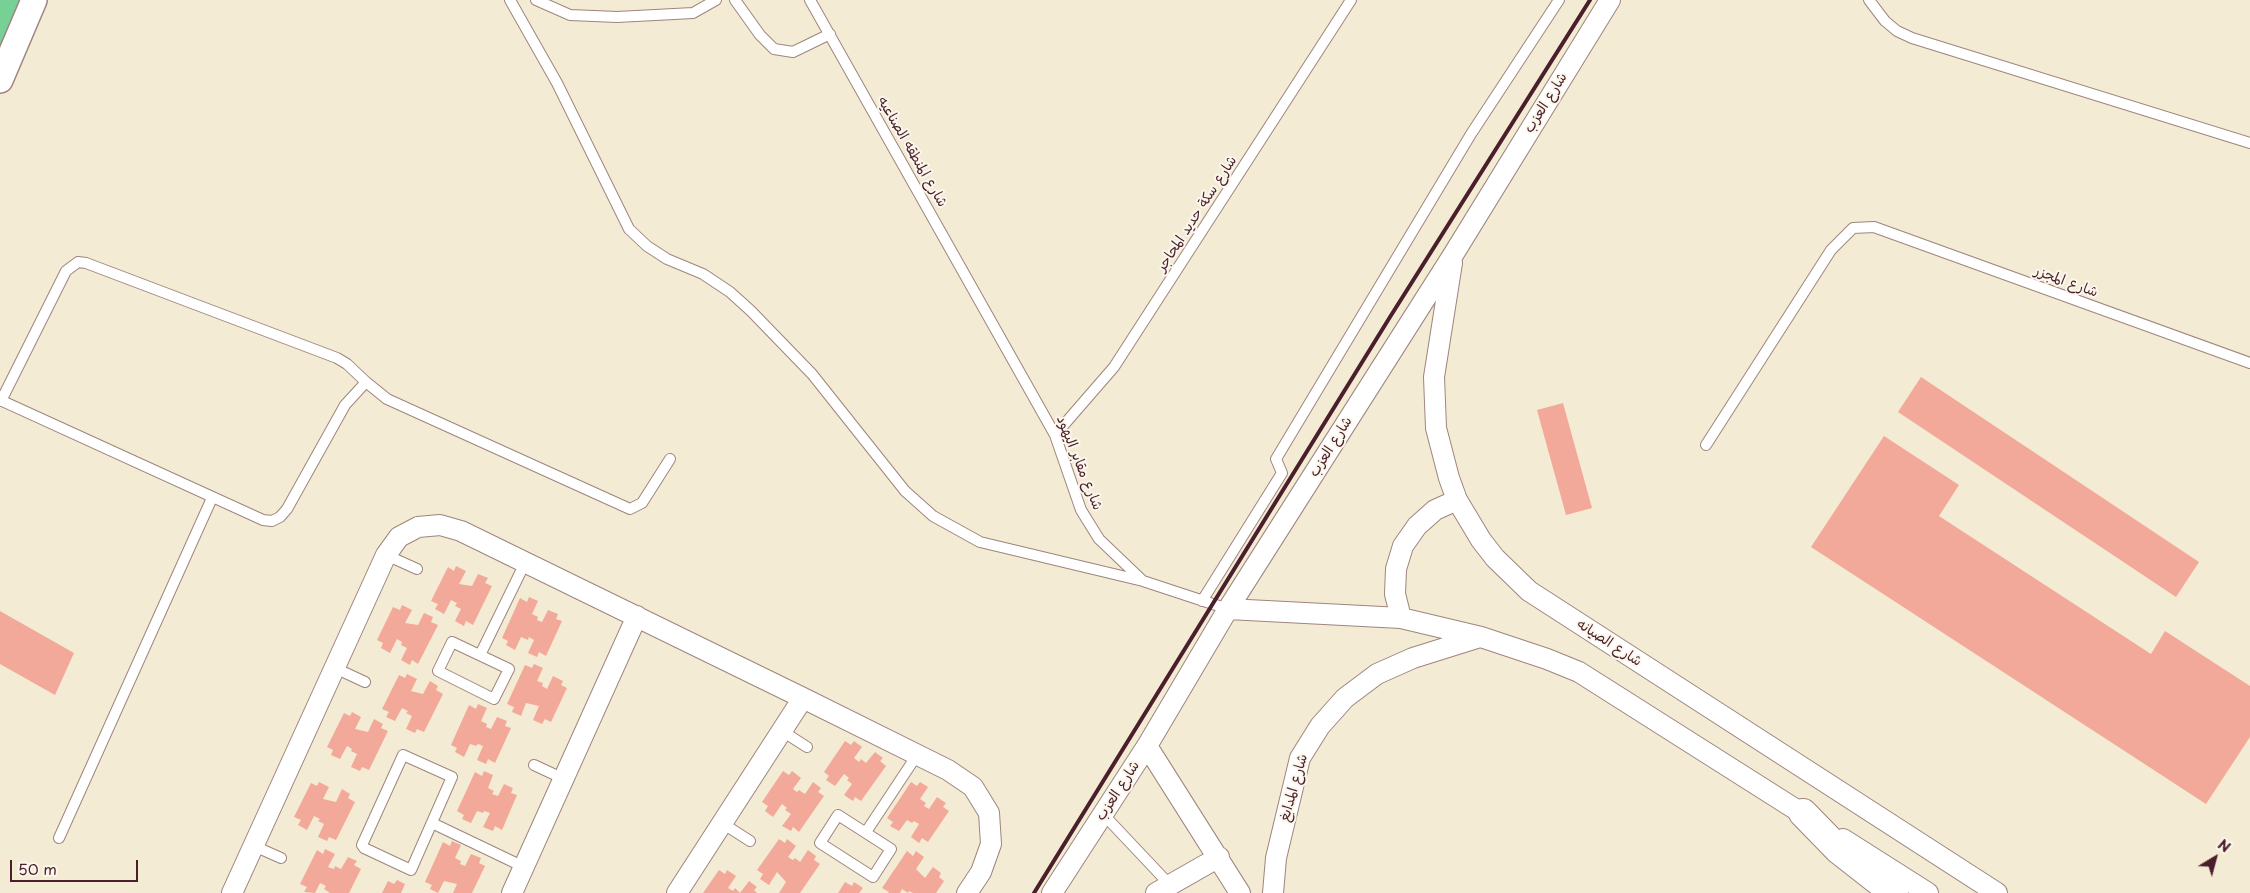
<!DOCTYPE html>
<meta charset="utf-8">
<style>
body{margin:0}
#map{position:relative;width:2250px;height:893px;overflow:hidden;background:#f3ebd3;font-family:"Playpen Sans",sans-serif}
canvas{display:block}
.north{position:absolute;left:2190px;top:833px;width:50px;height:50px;-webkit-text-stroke:4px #fbf7ec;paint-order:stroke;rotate:37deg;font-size:14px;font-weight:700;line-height:20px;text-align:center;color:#4a1f2b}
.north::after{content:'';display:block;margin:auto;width:18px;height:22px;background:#4a1f2b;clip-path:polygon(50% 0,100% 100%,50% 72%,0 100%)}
.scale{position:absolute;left:10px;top:860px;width:128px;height:22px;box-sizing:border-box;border:2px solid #4a1f2b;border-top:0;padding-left:6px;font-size:15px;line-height:18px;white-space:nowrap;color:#4a1f2b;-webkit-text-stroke:4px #fbf7ec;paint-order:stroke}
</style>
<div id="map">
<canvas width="2250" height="893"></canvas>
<div class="north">N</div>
<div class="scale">50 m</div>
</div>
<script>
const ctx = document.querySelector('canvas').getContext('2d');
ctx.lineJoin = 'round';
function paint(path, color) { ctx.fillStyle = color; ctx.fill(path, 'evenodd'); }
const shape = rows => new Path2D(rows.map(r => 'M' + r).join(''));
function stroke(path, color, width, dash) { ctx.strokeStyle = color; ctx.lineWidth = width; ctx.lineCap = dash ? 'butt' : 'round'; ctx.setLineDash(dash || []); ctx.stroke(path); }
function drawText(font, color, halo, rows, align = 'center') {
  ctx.font = font + ' "Playpen Sans","Playpen Sans Arabic",sans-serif'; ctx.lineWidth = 4; ctx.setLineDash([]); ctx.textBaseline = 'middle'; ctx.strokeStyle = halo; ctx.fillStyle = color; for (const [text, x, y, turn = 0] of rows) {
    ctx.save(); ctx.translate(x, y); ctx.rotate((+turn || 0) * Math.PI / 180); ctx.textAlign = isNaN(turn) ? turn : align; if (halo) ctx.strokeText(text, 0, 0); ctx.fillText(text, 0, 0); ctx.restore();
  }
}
paint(shape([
 [0,0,25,0,0,56]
]), '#77d197');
paint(shape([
 [1921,377,2199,562,2176,597,1898,412],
 [1563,403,1592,508,1566,515,1537,410],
 [1884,436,1959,485,1939,516,2151,654,2165,631,2250,686,2250,737,2206,804,1811,547],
 [456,566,466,571,459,584,472,586,478,574,488,578,485,583,492,586,473,625,466,621,464,626,455,621,461,609,455,606,457,603,451,600,444,614,435,609,438,604,431,601,448,567,454,571],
 [529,597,538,601,532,614,538,617,537,620,542,622,548,610,558,614,556,619,562,621,546,656,539,652,537,657,528,653,534,640,529,637,528,640,521,637,515,650,506,645,508,641,502,638,520,598,527,602],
 [402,605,412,610,405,623,418,625,424,613,433,617,431,622,438,625,418,664,412,660,410,665,401,660,407,648,401,645,402,642,397,639,390,653,381,648,383,643,377,640,393,607,400,610],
 [0,611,74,653,55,695,0,664],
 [534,664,543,668,537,681,543,683,542,686,547,689,553,676,563,681,561,685,567,688,551,722,545,719,542,724,533,720,539,706,526,703,521,716,512,712,514,707,507,704,525,665,532,668],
 [407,674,417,679,411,691,423,694,430,681,438,686,436,690,443,694,424,732,417,729,415,733,406,729,412,716,406,713,408,711,402,708,395,721,386,717,389,712,382,709,399,675,405,678],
 [478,704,487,708,481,721,487,724,486,727,491,729,497,717,507,721,505,726,511,728,495,763,488,759,486,764,477,760,483,746,478,744,476,746,470,744,464,757,455,752,457,748,451,745,469,705,476,709],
 [352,712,361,717,355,729,368,732,374,719,383,724,381,728,388,731,369,770,362,767,360,771,351,767,357,754,351,751,352,749,347,746,340,759,331,755,333,750,327,747,344,713,350,716],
 [845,741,851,745,854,741,862,747,854,758,859,762,861,759,866,763,875,752,883,758,880,761,886,766,861,801,855,797,853,801,844,795,852,784,847,780,849,778,844,774,835,786,826,780,829,776,824,772],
 [484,771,493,775,488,788,494,791,492,794,498,796,504,784,513,788,511,793,517,795,502,830,495,826,493,831,483,827,490,813,484,811,483,813,477,811,471,823,462,819,464,815,457,811,475,772,482,776],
 [783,771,789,775,792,771,801,778,793,789,797,792,799,790,805,794,813,782,821,788,818,792,824,796,799,832,793,827,791,831,782,826,791,814,785,810,787,808,782,804,773,817,765,811,768,806,762,802],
 [319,782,329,787,323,799,336,802,342,789,350,794,348,798,355,802,336,840,329,837,327,841,318,837,324,824,318,821,320,819,314,816,307,830,298,825,301,820,294,817,311,783,317,786],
 [911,782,917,786,920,782,928,787,920,799,926,803,924,806,929,809,937,797,946,803,943,807,949,811,928,842,922,838,919,843,911,837,919,824,914,821,912,823,907,820,899,831,890,826,893,822,887,818],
 [779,839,785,843,787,839,796,846,788,857,793,860,795,858,800,862,808,850,816,856,814,860,820,864,800,893,779,893,786,882,777,872,769,885,760,879,763,874,757,870],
 [452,841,461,845,455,858,461,861,460,864,465,866,471,854,481,858,479,863,485,866,472,893,453,893,457,884,444,881,438,893,430,889,432,885,425,882,443,842,450,846],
 [325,849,335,854,328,867,334,869,335,866,341,869,348,857,357,861,354,865,361,869,349,893,330,893,324,889,326,886,320,883,315,893,304,892,307,887,300,884,317,850,323,854],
 [907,851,913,856,916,851,924,857,916,869,925,878,933,867,941,873,939,877,944,881,936,893,913,893,909,891,908,893,902,889,900,893,888,893,889,892,882,888],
 [719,870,725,874,727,870,736,876,728,888,733,891,735,888,740,893,749,881,757,887,754,890,757,893,703,893],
 [397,880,405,884,401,893,382,893,388,881,394,884],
 [845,882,852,886,854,882,863,888,859,893,838,893]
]), '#f3a999');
const service = shape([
 [510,0,557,83,629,229,647,246,667,259,703,274,730,292,751,311,812,374,905,491,933,516,980,542,1143,581],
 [536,0,570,15,617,17,693,13,716,0],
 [735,0,760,35,774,49,793,52,830,34],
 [810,0,1055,435,1081,510,1099,539,1143,581,1228,609],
 [1869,0,1885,21,1897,31,1912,38,2250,143],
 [0,400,263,520,272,521,280,517,287,509,345,405,366,382,387,399,630,509,642,503,670,459],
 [1,401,66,271,78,262,86,263,337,358,347,364,366,382],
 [1055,435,1114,367,1351,0],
 [1706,445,1831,250,1853,228,1874,227,2250,363],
 [386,555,417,569],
 [1202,601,1282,473,1276,459,1471,134,1559,0],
 [452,642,509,669,494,699,438,671,452,642],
 [480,655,525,563],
 [335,668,365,682],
 [782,731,807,747],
 [403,755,452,777,411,870,364,848,362,845,403,755],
 [534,765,564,779],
 [1103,814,1171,886],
 [838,815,891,849,873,877,820,843,838,815],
 [432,823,524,867],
 [722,823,750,841],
 [866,832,917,755],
 [59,838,212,498],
 [254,846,281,858]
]);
const minor = shape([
 [1452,263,1434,377,1436,428,1449,478,1457,500,1481,540,1495,558,1529,591,1997,893],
 [1228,609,1401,618,1481,637,1547,659,1579,672,1814,821],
 [1401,618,1395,594,1396,569,1403,546,1417,526,1435,510,1457,500],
 [1147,746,1240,893],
 [1843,839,1928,893],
 [232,893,386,555,399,537,418,527,440,525,461,531,803,698,948,770,973,787,989,813,991,844,981,872,967,893],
 [512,893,637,616],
 [677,893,803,698],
 [1052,893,1147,746,1228,609,1453,255,1610,0],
 [1156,893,1219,857],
 [1273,893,1276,858,1300,758,1320,726,1345,698,1377,674,1413,658,1480,637]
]);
const tertiary = shape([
 [0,80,34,0]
]);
const trunk = shape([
 [1803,813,1839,850,1894,893]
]);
stroke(service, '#9e857f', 12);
stroke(minor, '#9e857f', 22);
stroke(tertiary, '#9e857f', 28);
stroke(trunk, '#9e857f', 30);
stroke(service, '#fff', 10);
stroke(minor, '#fff', 20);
stroke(tertiary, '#fff', 25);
stroke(trunk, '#fff', 28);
stroke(shape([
 [1034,893,1390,317,1590,0]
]), '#4a1f2b', 4);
drawText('14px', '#4a1f2b', '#fbf7ec', [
 ["شارع العزب",1546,103,-58],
 ["شارع المنطقه الصناعيه",912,152,60],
 ["شارع سكة حديد المحاجر",1197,214,-57],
 ["شارع المجزر",2066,282,20],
 ["شارع العزب",1331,447,-58],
 ["شارع مقابر اليهود",1079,463,68],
 ["شارع الصيانه",1609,643,33],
 ["شارع المدابغ",1294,788,-74],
 ["شارع العزب",1118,791,-57]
]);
</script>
